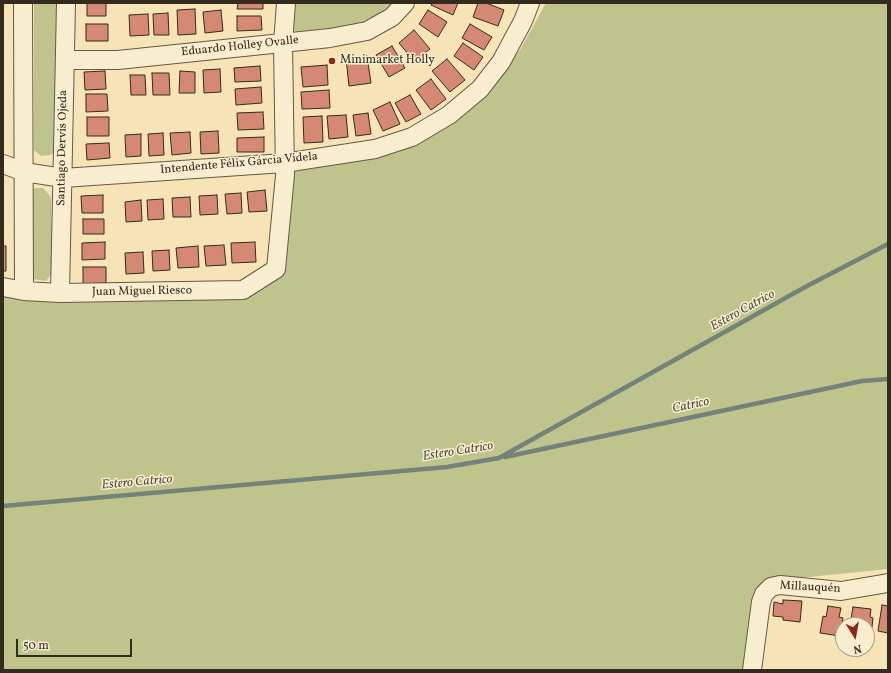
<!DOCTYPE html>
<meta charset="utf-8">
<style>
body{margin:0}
#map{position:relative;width:891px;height:673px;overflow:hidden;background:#f6e4b6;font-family:Vollkorn,serif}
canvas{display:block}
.frame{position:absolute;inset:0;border:4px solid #342b20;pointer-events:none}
.north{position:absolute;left:835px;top:617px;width:40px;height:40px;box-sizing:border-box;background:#f9edd0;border:1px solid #aa9f8a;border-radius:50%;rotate:169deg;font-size:11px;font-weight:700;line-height:16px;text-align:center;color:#342b20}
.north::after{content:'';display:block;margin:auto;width:14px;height:18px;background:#8f2418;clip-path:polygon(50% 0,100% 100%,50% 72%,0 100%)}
.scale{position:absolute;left:16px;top:639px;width:116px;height:18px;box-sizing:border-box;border:2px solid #342b20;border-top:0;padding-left:5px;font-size:12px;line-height:14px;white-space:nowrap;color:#342b20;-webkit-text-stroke:3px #f9edd0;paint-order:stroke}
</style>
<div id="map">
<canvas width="891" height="673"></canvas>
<div class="frame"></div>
<div class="north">N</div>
<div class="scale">50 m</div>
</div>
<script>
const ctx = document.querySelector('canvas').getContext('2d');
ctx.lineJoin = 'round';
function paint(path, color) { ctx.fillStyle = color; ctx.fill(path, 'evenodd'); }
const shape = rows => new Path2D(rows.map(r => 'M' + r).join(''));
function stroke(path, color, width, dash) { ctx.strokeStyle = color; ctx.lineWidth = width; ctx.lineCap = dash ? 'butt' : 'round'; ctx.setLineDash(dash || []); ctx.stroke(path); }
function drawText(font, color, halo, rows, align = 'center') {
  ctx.font = font + ' Vollkorn,serif'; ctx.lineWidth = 3; ctx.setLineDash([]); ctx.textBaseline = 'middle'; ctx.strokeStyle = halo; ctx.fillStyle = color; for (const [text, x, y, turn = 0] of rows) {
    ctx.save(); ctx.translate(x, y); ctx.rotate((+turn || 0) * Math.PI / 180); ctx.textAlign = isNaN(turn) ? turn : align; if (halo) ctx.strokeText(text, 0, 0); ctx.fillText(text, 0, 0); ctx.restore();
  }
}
paint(shape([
 [34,3,58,3,55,152,50,155,41,156,34,150],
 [294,3,400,3,372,25,299,35,291,27],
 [546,3,888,3,888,569,769,581,750,670,3,670,3,293,11,295,265,280,294,171,306,163,359,157,473,100,520,50],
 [35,188,43,188,51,197,52,273,46,281,33,279,27,195]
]), '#bec48c');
stroke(shape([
 [505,457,862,381,888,379],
 [3,506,447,467,499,458,807,286,888,244]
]), '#738379', 4.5);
const building = shape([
 [87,3,106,3,106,16,87,16,87,3],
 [238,3,263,3,263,9,237,9,238,3],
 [432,3,458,3,453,15,431,5,432,3],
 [478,3,486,3,504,10,498,26,473,17,478,3],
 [195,9,196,34,178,35,177,10,195,9],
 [221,10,223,31,205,33,203,12,221,10],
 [428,10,447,22,438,37,419,24,428,10],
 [168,13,169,35,154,35,153,14,168,13],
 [148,14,149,35,130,36,129,15,148,14],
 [237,16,261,16,262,30,237,31,237,16],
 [86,24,108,24,108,41,86,41,86,24],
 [470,24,492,37,484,50,462,38,470,24],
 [414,30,430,49,414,61,399,43,414,30],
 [463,43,483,57,474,70,454,56,463,43],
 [392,46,405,68,389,77,376,55,392,46],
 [367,56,371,83,349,86,346,59,367,56],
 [447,59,465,80,450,92,432,71,447,59],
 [327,65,328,85,303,87,301,67,327,65],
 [260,66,261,81,235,82,234,68,260,66],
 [220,69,221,92,204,93,203,70,220,69],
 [105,71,106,89,85,90,84,72,105,71],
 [180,71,195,72,195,93,179,93,180,71],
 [152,73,169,73,170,95,153,95,152,73],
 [130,75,145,75,146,95,131,95,130,75],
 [431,79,446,99,431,110,416,90,431,79],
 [261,87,262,103,236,105,235,89,261,87],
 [329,90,330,108,302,109,301,92,329,90],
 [86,94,107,94,108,111,86,112,86,94],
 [410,95,421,114,406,122,395,103,410,95],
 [390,102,400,124,383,131,373,110,390,102],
 [263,112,264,129,238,130,237,113,263,112],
 [368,113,371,134,356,136,353,115,368,113],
 [346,115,348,137,329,139,327,116,346,115],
 [322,116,323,142,304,143,303,117,322,116],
 [87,117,109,117,109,136,87,136,87,117],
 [218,131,219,153,201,154,200,132,218,131],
 [190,132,191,153,172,155,170,133,190,132],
 [163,133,164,155,149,156,148,134,163,133],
 [141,134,141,156,126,157,125,135,141,134],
 [264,137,264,152,237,152,237,138,264,137],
 [109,143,110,158,87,160,86,144,109,143],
 [265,190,267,211,249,212,247,192,265,190],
 [241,193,242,213,227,214,225,194,241,193],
 [103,195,103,213,82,213,81,196,103,195],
 [217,195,218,214,200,215,199,196,217,195],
 [190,197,191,217,173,217,172,198,190,197],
 [163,199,164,219,148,220,147,200,163,199],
 [141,200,142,221,126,222,125,202,141,200],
 [83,219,104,219,104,234,83,234,83,219],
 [105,242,105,259,82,260,82,243,105,242],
 [255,242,256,262,232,263,231,243,255,242],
 [224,245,226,265,206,266,204,246,224,245],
 [3,246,6,246,6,271,3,271,3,246],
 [198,246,199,267,178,268,176,248,198,246],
 [169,250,170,270,153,271,152,251,169,250],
 [143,252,144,273,126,274,125,253,143,252],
 [83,267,106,267,106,283,83,284,83,267],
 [783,600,802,601,800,622,783,620,783,617,773,616,774,602,783,604,783,600],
 [882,605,888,606,888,633,878,631,882,605],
 [828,606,841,608,839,617,843,618,840,636,820,633,823,616,826,617,828,606],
 [853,607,871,609,870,617,873,618,871,636,867,636,867,625,850,625,853,607]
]);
paint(building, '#d58974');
stroke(building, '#342b20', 1);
const street = shape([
 [23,3,24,291],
 [65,60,118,60,330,38,367,31,392,17,405,3],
 [3,164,24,172,63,178,284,163,375,149,412,137,449,115,480,89,501,62,523,21,530,3],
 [3,287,24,291,60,293,243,290,276,269,285,175,283,43,286,3],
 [60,293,66,3],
 [752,670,761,602,764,594,771,587,780,585,841,591,888,583]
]);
stroke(street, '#645946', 20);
stroke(street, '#f9edd0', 18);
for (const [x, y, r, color] of [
 [332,61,4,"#8f2418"]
]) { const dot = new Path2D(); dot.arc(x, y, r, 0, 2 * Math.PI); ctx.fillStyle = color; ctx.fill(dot); stroke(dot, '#f9edd0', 1.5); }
drawText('12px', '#342b20', '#f9edd0', [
 ["Eduardo Holley Ovalle",240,47,-6],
 ["Santiago Dervis Ojeda",63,148,-89],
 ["Intendente Félix Gárcia Videla",239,164,-5],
 ["Juan Miguel Riesco",142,292,-1],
 ["Millauquén",810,588,3]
]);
drawText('12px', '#342b20', '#f9edd0', [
 ["Minimarket Holly",340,61]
], 'left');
drawText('italic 13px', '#4e5045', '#f9edd0', [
 ["Estero Catrico",743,311,-29],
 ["Catrico",691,406,-12],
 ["Estero Catrico",458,452,-9],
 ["Estero Catrico",137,483,-5]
]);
</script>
